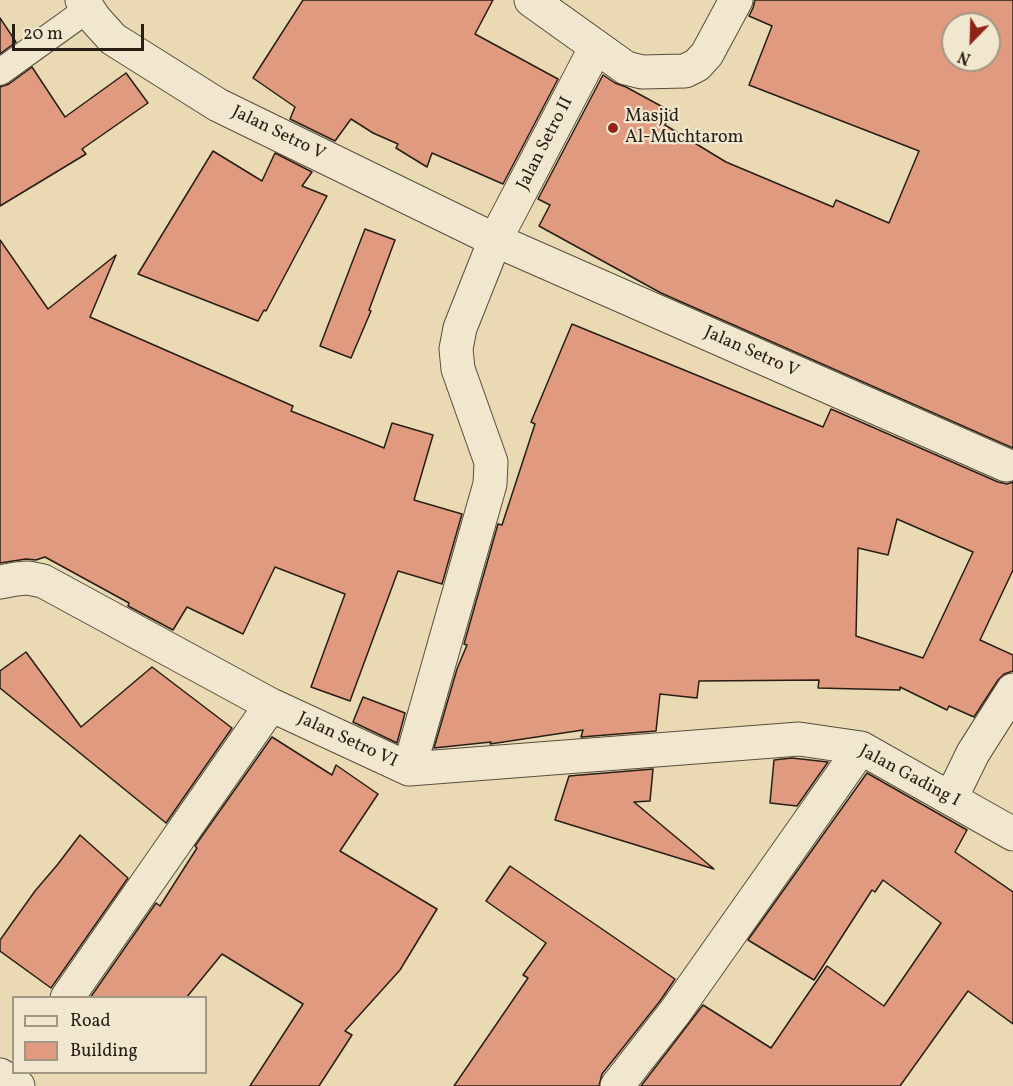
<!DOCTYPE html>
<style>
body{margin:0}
#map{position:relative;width:1013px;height:1086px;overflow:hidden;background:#e9dab3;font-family:Vollkorn,serif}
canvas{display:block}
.legend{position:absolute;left:12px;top:996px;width:195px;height:78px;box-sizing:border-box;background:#f1e7ce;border:2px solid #a19784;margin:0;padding:8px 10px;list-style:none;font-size:18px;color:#281e15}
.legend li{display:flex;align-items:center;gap:12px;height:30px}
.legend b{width:30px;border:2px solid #a19784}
.north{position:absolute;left:941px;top:12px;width:60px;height:60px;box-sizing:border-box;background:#f1e7ce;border:2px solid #a19784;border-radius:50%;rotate:203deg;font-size:16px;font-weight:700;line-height:24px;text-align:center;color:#281e15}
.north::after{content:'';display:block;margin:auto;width:21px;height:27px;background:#8f2418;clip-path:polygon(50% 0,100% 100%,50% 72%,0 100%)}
.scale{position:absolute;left:12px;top:24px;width:132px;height:27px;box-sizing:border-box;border:3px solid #281e15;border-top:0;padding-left:8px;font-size:18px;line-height:21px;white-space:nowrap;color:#281e15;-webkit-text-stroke:4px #f1e7ce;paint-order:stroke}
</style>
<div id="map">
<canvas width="1013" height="1086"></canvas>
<ul class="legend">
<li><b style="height:8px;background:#f1e7ce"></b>Road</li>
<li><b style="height:16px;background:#df9a7f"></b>Building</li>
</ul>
<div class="north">N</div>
<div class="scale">20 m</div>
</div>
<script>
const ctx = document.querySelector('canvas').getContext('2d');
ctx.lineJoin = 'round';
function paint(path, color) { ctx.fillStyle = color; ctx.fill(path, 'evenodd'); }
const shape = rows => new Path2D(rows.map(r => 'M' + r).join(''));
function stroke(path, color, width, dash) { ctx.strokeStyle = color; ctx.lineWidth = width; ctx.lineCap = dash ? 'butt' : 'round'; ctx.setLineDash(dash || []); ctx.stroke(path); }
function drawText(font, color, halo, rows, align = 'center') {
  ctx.font = font + ' Vollkorn,serif'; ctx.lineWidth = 4.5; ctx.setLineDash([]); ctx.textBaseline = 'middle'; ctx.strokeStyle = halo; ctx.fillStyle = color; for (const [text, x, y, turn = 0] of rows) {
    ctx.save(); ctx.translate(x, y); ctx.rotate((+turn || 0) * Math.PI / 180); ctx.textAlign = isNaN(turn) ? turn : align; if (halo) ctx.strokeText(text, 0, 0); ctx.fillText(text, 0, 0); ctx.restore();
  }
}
const building = shape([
 [303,0,493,0,475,34,558,79,503,184,432,153,427,167,396,148,398,144,373,133,351,119,335,141,290,119,295,107,253,78,303,0],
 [755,0,1013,0,1013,448,661,293,539,226,550,205,538,199,603,75,615,83,626,87,672,112,665,125,726,162,833,207,836,200,889,223,919,151,749,85,772,26,749,16,753,8,755,0],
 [953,24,989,24,989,60,953,60,953,24],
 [0,18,16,42,0,54,0,18],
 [32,67,65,117,126,73,148,103,82,149,86,154,0,206,0,87,9,84,32,67],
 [213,151,262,181,275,153,312,172,302,186,327,196,266,311,264,310,258,321,138,274,213,151],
 [365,229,395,240,369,310,371,311,351,358,320,346,365,229],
 [0,240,48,309,116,255,90,317,293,406,291,411,384,448,392,423,433,435,414,500,462,514,442,584,398,571,350,701,311,687,345,594,275,567,243,634,187,607,173,630,128,606,129,603,45,557,36,560,26,559,0,563,0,240],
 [572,324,823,427,831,409,998,482,1007,484,1013,482,1013,570,980,640,1013,655,1013,671,1004,674,998,680,974,717,949,706,947,710,900,687,900,690,818,688,819,680,699,681,697,698,660,694,656,731,581,737,583,730,490,744,491,742,434,748,457,669,467,645,464,644,498,524,502,525,535,424,531,422,572,324],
 [897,519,973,552,923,658,856,636,858,548,888,555,897,519],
 [26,652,81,727,152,667,232,728,166,823,0,688,0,671,26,652],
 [363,697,405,713,397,743,353,722,363,697],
 [272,737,332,775,336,765,378,794,340,851,437,909,400,970,345,1031,352,1035,319,1086,250,1086,303,1004,222,954,186,998,90,998,156,903,160,906,197,848,195,846,272,737],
 [792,758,828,762,797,806,770,803,774,760,792,758],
 [653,769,650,801,634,802,714,869,555,820,569,776,653,769],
 [867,773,967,830,955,852,1013,892,1013,1024,968,991,900,1086,641,1086,703,1005,771,1048,827,966,884,1006,941,923,883,880,875,892,872,890,814,980,748,940,867,773],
 [80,835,128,878,51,988,0,951,0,940,35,891,58,864,80,835],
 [510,866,675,979,660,1001,602,1074,599,1086,454,1086,528,978,523,975,546,943,486,901,510,866]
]);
paint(building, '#df9a7f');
stroke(building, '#281e15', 1.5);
const service = shape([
 [0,72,88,9]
]);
const minor = shape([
 [82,0,95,19,113,39,218,105,495,240,460,328,456,349,458,369,491,462,490,484,409,769],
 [531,0,626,68,642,72,685,71,697,65,707,54,736,0],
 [596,47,495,240,1006,465],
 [0,582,16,579,28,578,43,581,271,705,409,769,799,739,861,748,1013,834],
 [951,798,973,753,1013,690],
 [67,998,271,705],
 [0,1075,18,1086],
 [617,1086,675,1012,861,748]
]);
stroke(service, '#584d3c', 28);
stroke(minor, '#584d3c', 35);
stroke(service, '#f1e7ce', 26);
stroke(minor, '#f1e7ce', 33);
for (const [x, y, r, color] of [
 [613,128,6,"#8f2418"]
]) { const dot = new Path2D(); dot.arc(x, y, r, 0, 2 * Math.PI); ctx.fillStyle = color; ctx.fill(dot); stroke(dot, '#f1e7ce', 2); }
drawText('18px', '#281e15', '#f1e7ce', [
 ["Masjid",625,118],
 ["Al-Muchtarom",625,139]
], 'left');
drawText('18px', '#281e15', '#f1e7ce', [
 ["Jalan Setro V",278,134,26],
 ["Jalan Setro II",546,144,-63],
 ["Jalan Setro V",751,353,24],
 ["Jalan Setro VI",347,741,25],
 ["Jalan Gading I",909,777,28]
]);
</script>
